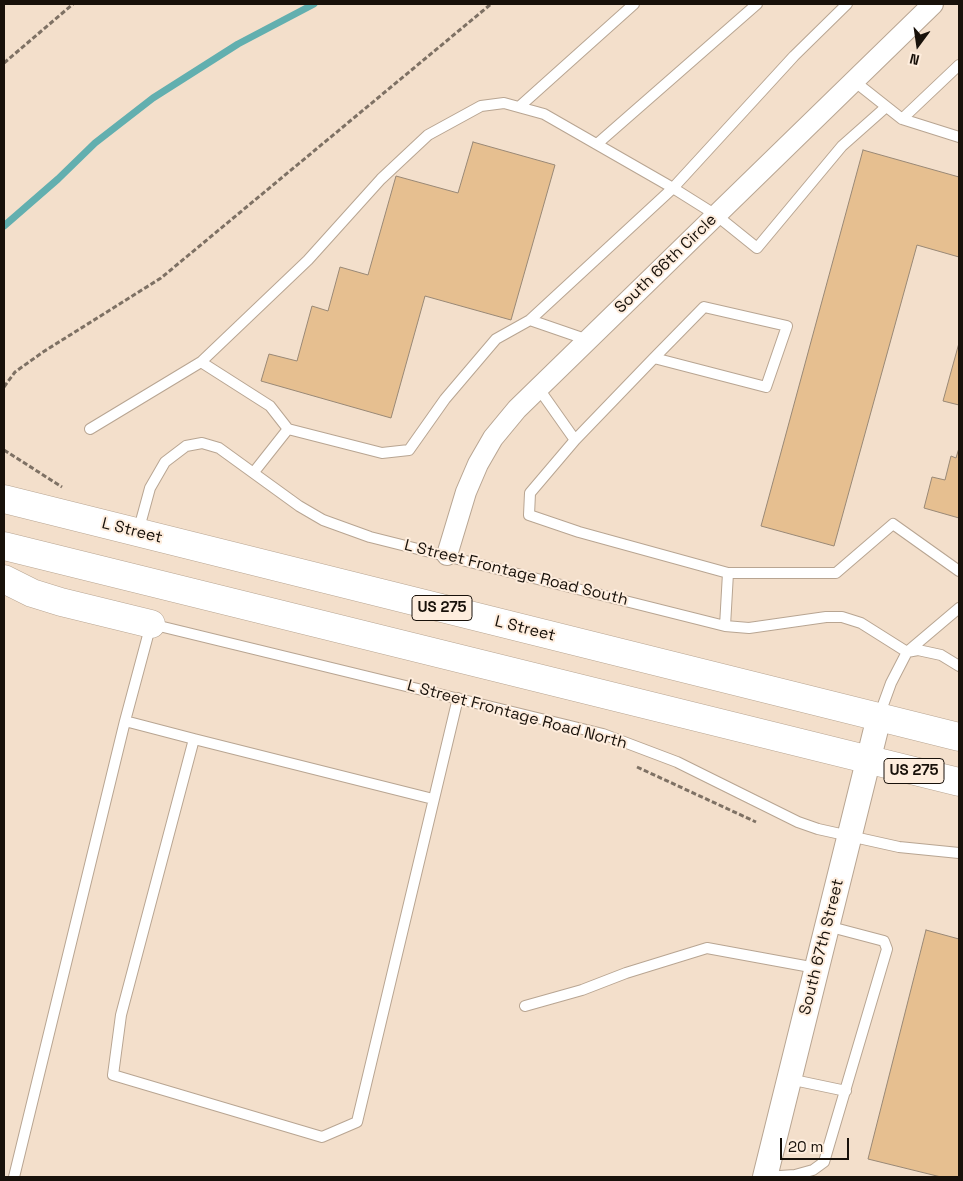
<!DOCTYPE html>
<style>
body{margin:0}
#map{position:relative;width:963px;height:1181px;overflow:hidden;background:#f3dfcb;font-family:"Space Grotesk",sans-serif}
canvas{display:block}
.frame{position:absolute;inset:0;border:5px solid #18110a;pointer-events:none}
.north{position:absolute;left:893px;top:20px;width:50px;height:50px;-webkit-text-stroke:4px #feeddd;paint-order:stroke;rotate:194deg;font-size:14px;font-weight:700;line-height:20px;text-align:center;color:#18110a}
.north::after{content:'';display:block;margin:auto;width:18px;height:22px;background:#18110a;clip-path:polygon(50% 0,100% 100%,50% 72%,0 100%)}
.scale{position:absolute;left:780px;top:1138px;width:69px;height:22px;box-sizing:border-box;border:2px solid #18110a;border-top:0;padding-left:6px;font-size:15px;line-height:18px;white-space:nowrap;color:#18110a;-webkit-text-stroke:4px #feeddd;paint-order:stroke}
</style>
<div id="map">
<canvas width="963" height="1181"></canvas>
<div class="frame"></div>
<div class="north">N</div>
<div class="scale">20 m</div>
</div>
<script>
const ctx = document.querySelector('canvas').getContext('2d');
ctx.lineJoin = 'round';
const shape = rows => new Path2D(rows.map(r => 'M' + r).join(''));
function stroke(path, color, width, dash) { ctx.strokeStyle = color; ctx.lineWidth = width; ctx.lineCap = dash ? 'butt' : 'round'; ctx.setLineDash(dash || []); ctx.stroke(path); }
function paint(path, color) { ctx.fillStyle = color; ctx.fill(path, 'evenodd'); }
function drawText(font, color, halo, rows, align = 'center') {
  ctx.font = font + ' "Space Grotesk",sans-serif'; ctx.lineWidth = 4; ctx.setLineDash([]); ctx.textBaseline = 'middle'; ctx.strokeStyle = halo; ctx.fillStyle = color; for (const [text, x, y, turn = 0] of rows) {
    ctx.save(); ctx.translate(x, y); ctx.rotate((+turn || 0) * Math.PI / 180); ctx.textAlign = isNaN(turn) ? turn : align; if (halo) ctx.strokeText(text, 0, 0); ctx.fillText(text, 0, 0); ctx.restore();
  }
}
stroke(shape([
 [4,226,58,179,95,143,153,98,238,44,314,4]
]), '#62afaf', 7);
const building = shape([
 [473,142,555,165,511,320,425,296,391,418,261,381,269,354,297,361,312,306,328,311,340,267,368,275,396,176,458,193,473,142],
 [863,150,959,177,959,257,917,245,834,546,761,526,863,150],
 [959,343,959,405,943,401,959,343],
 [959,448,959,518,924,508,932,477,945,480,951,456,956,458,959,448],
 [926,930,959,939,959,1177,941,1177,868,1159,926,930]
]);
paint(building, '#e6bf90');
stroke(building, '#998875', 1);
const service = shape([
 [854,81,902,119,959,137],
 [519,107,634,4],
 [902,119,959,65],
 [597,144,757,4],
 [530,320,673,188,716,215,757,248,842,146,886,107],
 [539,389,575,440,530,493,529,515,579,532,728,573,725,626],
 [90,429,201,362],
 [288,429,270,406,201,362,308,260,381,179,428,135,481,106,504,103,544,114,673,188,794,56,847,4],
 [575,440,654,358,704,307,787,326,766,387,654,358],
 [254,472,288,429,382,453,409,450,445,399,496,339,530,320,588,340],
 [138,532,150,488,165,462,186,446,202,443,219,448,299,506,323,520,370,537,725,626,749,628,826,617,842,617,861,623,907,652,918,650,941,655,959,666],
 [728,573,836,573,893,524,959,571],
 [879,716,891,683,907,652,959,608],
 [194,739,125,721,151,624,603,734,677,762,798,822,818,829,899,847,959,853],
 [433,799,194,739,121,1015,113,1075,322,1137,357,1122,458,698],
 [525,1006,582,990,626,973,707,948,816,968],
 [789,1079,846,1091],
 [14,1177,125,721],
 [765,1177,795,1175,813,1170,824,1162,887,949,884,941,827,926]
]);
const minor = shape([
 [447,555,466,492,478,464,493,438,517,409,933,4]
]);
const tertiary = shape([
 [765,1177,879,717]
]);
const primary = shape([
 [4,499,959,737],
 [4,546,959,782],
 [4,579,32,593,61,602,151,624]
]);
stroke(service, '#b8a592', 12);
stroke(minor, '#b8a592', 22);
stroke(tertiary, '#b8a592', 26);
stroke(primary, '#b8a592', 29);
stroke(shape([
 [4,63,73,4],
 [4,387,15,372,43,352,161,278,491,4],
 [4,450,62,487],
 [637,767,756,822]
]), '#7e7164', 3, [5, 2.5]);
stroke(service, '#fff', 10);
stroke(minor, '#fff', 20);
stroke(tertiary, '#fff', 24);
stroke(primary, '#fff', 28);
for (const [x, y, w] of [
 [442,608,60],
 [914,771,60]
]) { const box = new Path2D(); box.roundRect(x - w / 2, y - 12.5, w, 25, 4); ctx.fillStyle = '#feeddd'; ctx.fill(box); stroke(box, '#18110a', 1); }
drawText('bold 15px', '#18110a', null, [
 ["US 275",442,608],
 ["US 275",914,771]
]);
drawText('16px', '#18110a', '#feeddd', [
 ["South 66th Circle",666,264,-44],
 ["L Street",132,531,14],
 ["L Street Frontage Road South",516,573,14],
 ["L Street",525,629,14],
 ["L Street Frontage Road North",517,715,15],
 ["South 67th Street",822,947,-76]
]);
</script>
